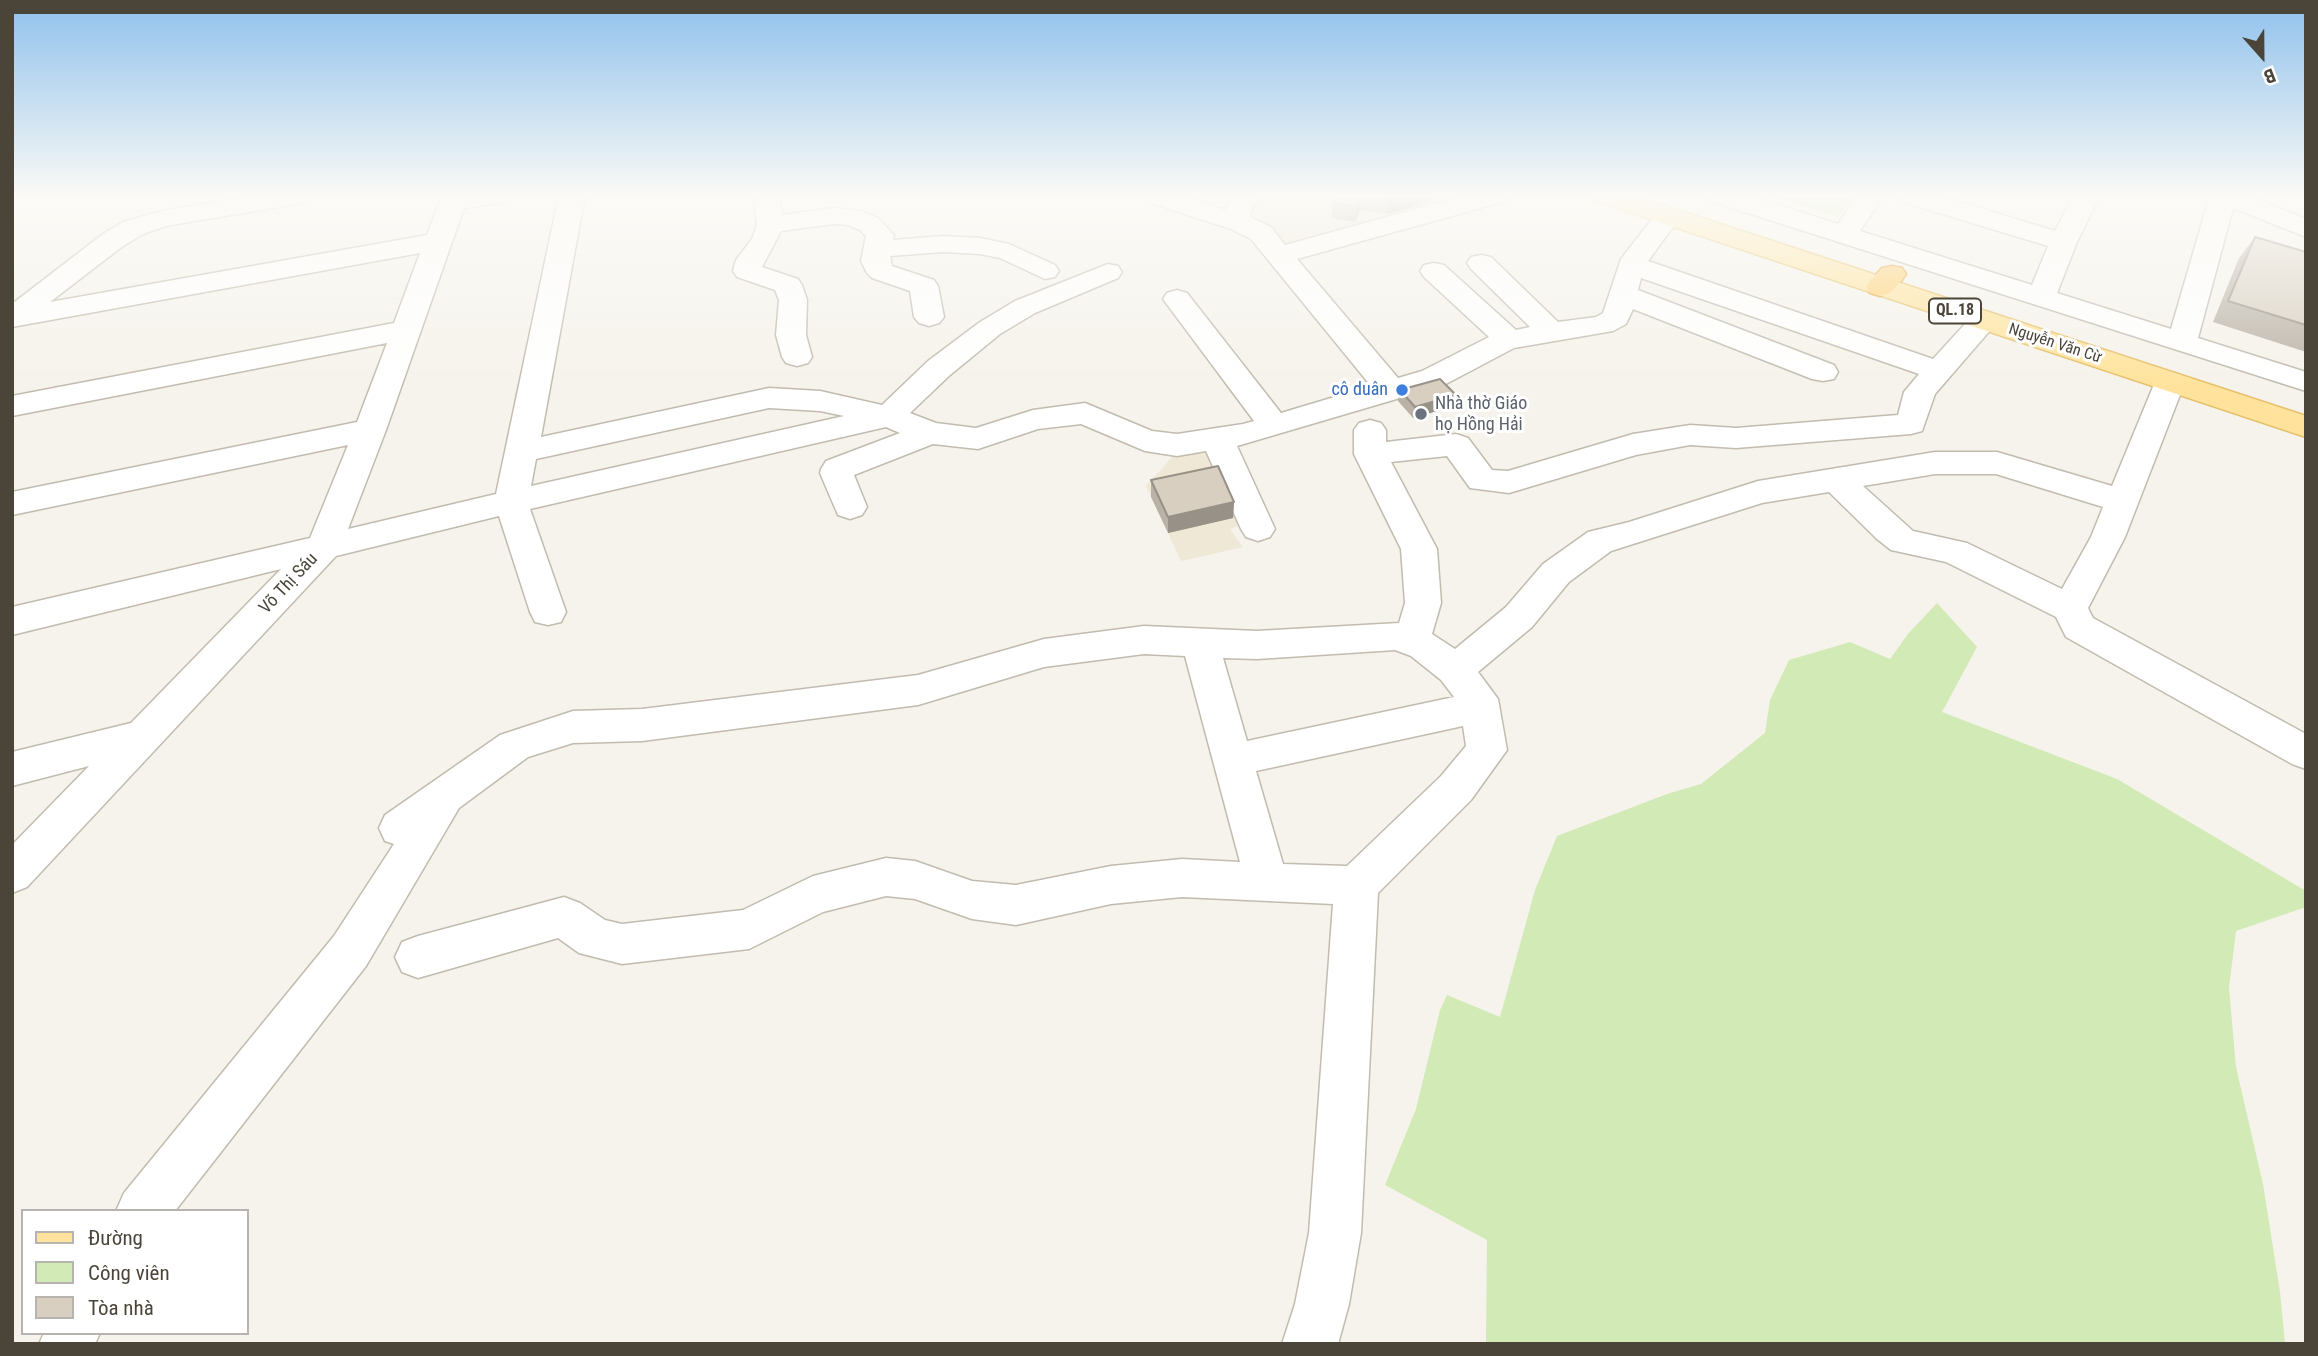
<!DOCTYPE html>
<meta charset="utf-8">
<style>
body{margin:0}
#map{position:relative;width:2318px;height:1356px;overflow:hidden;background:#f6f3ec;font-family:"Roboto Condensed",sans-serif}
canvas{display:block}
.frame{position:absolute;inset:0;border:14px solid #4b4439;pointer-events:none}
.legend{position:absolute;left:21px;top:1209px;width:228px;height:126px;box-sizing:border-box;background:#fff;border:2px solid #b7b4b0;margin:0;padding:9px 12px;list-style:none;font-size:21px;color:#4b4439}
.legend li{display:flex;align-items:center;gap:14px;height:35px}
.legend b{width:35px;border:2px solid #b7b4b0}
.north{position:absolute;left:2227px;top:21px;width:70px;height:70px;-webkit-text-stroke:5px #fff;paint-order:stroke;rotate:159deg;font-size:19px;font-weight:700;line-height:28px;text-align:center;color:#4b4439}
.north::after{content:'';display:block;margin:auto;width:24px;height:32px;background:#4b4439;clip-path:polygon(50% 0,100% 100%,50% 72%,0 100%)}
</style>
<div id="map">
<canvas width="2318" height="1356"></canvas>
<div class="frame"></div>
<ul class="legend">
<li><b style="height:9px;background:#ffe39c"></b>Đường</li>
<li><b style="height:19px;background:#d2eab5"></b>Công viên</li>
<li><b style="height:19px;background:#d8cfc1"></b>Tòa nhà</li>
</ul>
<div class="north">B</div>
</div>
<script>
const ctx = document.querySelector('canvas').getContext('2d');
ctx.lineJoin = 'round';
function paint(path, color) { ctx.fillStyle = color; ctx.fill(path, 'evenodd'); }
const shape = rows => new Path2D(rows.map(r => 'M' + r).join(''));
function stroke(path, color, width, dash) { ctx.strokeStyle = color; ctx.lineWidth = width; ctx.lineCap = dash ? 'butt' : 'round'; ctx.setLineDash(dash || []); ctx.stroke(path); }
function drawText(font, color, halo, rows, align = 'center') {
  ctx.font = font + ' "Roboto Condensed",sans-serif'; ctx.lineWidth = 6; ctx.setLineDash([]); ctx.textBaseline = 'middle'; ctx.strokeStyle = halo; ctx.fillStyle = color; for (const [text, x, y, turn = 0] of rows) {
    ctx.save(); ctx.translate(x, y); ctx.rotate((+turn || 0) * Math.PI / 180); ctx.textAlign = isNaN(turn) ? turn : align; if (halo) ctx.strokeText(text, 0, 0); ctx.fillText(text, 0, 0); ctx.restore();
  }
}
paint(shape([
 [1258,195,1481,195,1298,250,1246,217],
 [1214,448,1247,523,1230,529,1243,547,1181,561,1146,486,1173,456]
]), '#efe8d6');
paint(shape([
 [1768,195,1855,195,1838,217],
 [1937,603,1977,647,1942,712,2117,779,2306,891,2306,907,2236,931,2229,988,2236,1067,2263,1184,2280,1292,2285,1344,1486,1344,1487,1240,1385,1185,1416,1109,1440,1010,1447,995,1500,1017,1535,890,1557,836,1667,794,1701,784,1765,733,1770,700,1789,660,1850,642,1890,659,1908,634]
]), '#d2eab5');
const minor = shape([
 [254,195,315,195,311,201,302,203,166,226,143,234,123,246,50,302,427,235,442,195,515,195,511,201,502,203,464,208,386,430,348,529,496,494,559,195,585,195,541,437,769,388,820,391,882,405,928,361,980,322,1015,301,1108,264,1118,266,1122,272,1118,278,1035,313,1000,334,950,375,910,413,936,423,976,428,1033,410,1085,403,1152,431,1177,434,1243,424,1254,421,1163,299,1167,293,1177,290,1187,293,1281,413,1371,386,1251,239,1231,229,1145,201,1141,195,1181,195,1225,210,1233,195,1259,195,1250,213,1252,218,1271,227,1285,245,1467,195,1510,195,1506,201,1297,259,1398,378,1422,371,1489,337,1424,277,1420,271,1424,265,1434,263,1444,265,1516,330,1530,327,1471,269,1467,263,1471,257,1481,255,1491,257,1558,322,1596,317,1603,313,1621,259,1659,210,1668,208,1677,210,1681,216,1648,261,1933,359,1974,314,1984,311,1994,314,1999,320,1935,394,1922,431,1911,434,1736,448,1690,445,1636,455,1509,493,1470,488,1447,456,1391,462,1437,549,1441,603,1432,634,1455,649,1506,607,1543,564,1588,532,1629,522,1758,481,1935,452,1997,452,2112,486,2155,382,2159,375,2170,372,2181,375,2185,382,2125,537,2088,608,2093,618,2306,734,2306,769,2292,764,2066,637,2056,617,1946,562,1891,550,1877,539,1829,492,1762,503,1611,551,1569,582,1532,627,1478,672,1498,699,1507,750,1471,800,1378,893,1361,1233,1349,1304,1338,1344,1282,1344,1295,1304,1309,1233,1333,904,1182,897,1111,904,1016,925,972,919,915,899,886,896,823,912,749,949,622,964,579,953,558,938,418,978,402,972,395,957,402,942,418,936,564,897,580,903,605,920,622,924,743,910,813,876,886,858,915,861,972,881,1016,885,1111,866,1182,859,1240,862,1185,656,1144,654,1044,667,918,705,642,741,573,743,528,757,459,808,366,966,175,1211,116,1211,124,1193,334,936,394,844,385,841,379,828,385,815,500,735,573,711,642,709,918,675,1044,639,1144,626,1257,631,1399,623,1405,603,1401,549,1354,454,1354,430,1359,423,1370,420,1381,423,1386,430,1386,442,1456,434,1468,438,1492,470,1508,471,1633,434,1690,425,1736,428,1898,415,1904,392,1919,374,1641,278,1638,290,1834,365,1838,372,1834,379,1823,381,1812,379,1633,309,1626,324,1613,331,1514,348,1444,385,1237,446,1275,529,1270,537,1258,541,1246,537,1241,529,1206,451,1177,456,1145,451,1081,424,1038,429,978,449,933,444,854,475,867,507,862,515,850,519,838,515,820,473,821,469,826,461,900,433,886,427,530,509,566,612,561,622,548,625,535,622,530,612,499,516,336,556,27,887,12,893,12,845,89,766,12,786,12,752,131,723,281,569,12,635,12,607,310,538,348,445,12,515,12,492,357,422,387,343,12,416,12,396,394,323,420,253,12,327,12,304,103,234,123,222,161,211,254,195],
 [769,408,820,411,844,416,531,486,536,459,769,408],
 [1935,474,1996,474,2103,507,2091,537,2062,589,1967,543,1913,531,1863,486,1935,474],
 [1395,650,1411,656,1441,680,1454,697,1247,741,1223,658,1257,659,1395,650],
 [1463,726,1466,746,1441,776,1347,866,1283,864,1256,771,1463,726],
 [753,195,779,195,782,215,834,208,861,211,878,218,894,235,893,240,943,236,980,238,1009,244,1055,265,1059,271,1055,277,1045,279,1000,258,980,254,943,252,890,256,892,266,934,280,938,286,944,317,939,323,929,326,919,323,914,317,910,291,872,278,867,273,861,261,866,236,860,230,848,225,834,224,781,231,762,267,798,279,802,285,807,300,806,335,812,357,808,363,797,366,786,363,782,357,776,335,779,300,775,290,737,277,733,271,736,260,752,239,757,225,753,195],
 [1706,195,1747,195,1838,224,1858,195,1884,195,1860,231,2032,285,2048,246,1900,201,1896,195,1937,195,2055,231,2074,195,2100,195,2077,242,2057,293,2171,329,2210,195,2247,195,2306,219,2306,237,2233,208,2198,338,2306,372,2306,391,1710,201,1706,195],
 [44,1333,100,1333,95,1344,39,1344,44,1333]
]);
const major = shape([
 [1592,195,1632,195,2306,416,2306,437,1596,201,1592,195]
]);
const highway = shape([
 [1892,266,1902,268,1906,274,1902,280,1890,293,1880,296,1870,293,1866,287,1870,281,1882,268,1892,266]
]);
stroke(minor, '#c2bbae', 3);
stroke(major, '#e6c16a', 3);
stroke(highway, '#e0a43c', 3);
paint(minor, '#fff');
paint(major, '#ffe39c');
paint(highway, '#ffcf6e');
paint(shape([
 [1336,195,1433,195,1430,202,1387,214,1360,210,1355,222,1331,218,1333,203],
 [2255,237,2306,252,2306,352,2213,322,2239,258],
 [1400,390,1456,395,1454,406,1413,418,1398,401],
 [1151,480,1234,502,1233,518,1168,533,1151,497]
]), '#bab2a6');
paint(shape([
 [1362,195,1360,210,1355,222,1357,206],
 [1402,195,1433,195,1430,202,1387,214,1389,199],
 [1456,395,1454,406,1413,418,1415,407],
 [1234,502,1233,518,1168,533,1168,517]
]), '#979187');
const building = shape([
 [1336,195,1362,195,1357,206,1333,203,1336,195],
 [1367,195,1402,195,1389,199,1367,195],
 [2255,237,2306,252,2306,325,2228,301,2255,237],
 [1440,379,1456,395,1415,407,1400,390,1440,379],
 [1218,466,1234,502,1168,517,1151,480,1218,466]
]);
paint(building, '#d8cfc1');
stroke(building, '#979187', 2);
const sky = ctx.createLinearGradient(0, 0, 0, 385);
sky.addColorStop(0, '#8fc1ec');
sky.addColorStop(0.51, '#fbfaf6');
sky.addColorStop(1, '#fbfaf600');
ctx.fillStyle = sky;
ctx.fillRect(0, 0, 2318, 385);
for (const [x, y, r, color] of [
 [1402,390,7,"#3f7fe0"],
 [1421,414,7,"#6b7280"]
]) { const dot = new Path2D(); dot.arc(x, y, r, 0, 2 * Math.PI); ctx.fillStyle = color; ctx.fill(dot); stroke(dot, '#fff', 2.5); }
for (const [x, y, w] of [
 [1955,311,52]
]) { const box = new Path2D(); box.roundRect(x - w / 2, y - 12.5, w, 25, 5); ctx.fillStyle = '#fff'; ctx.fill(box); stroke(box, '#4b4439', 2); }
drawText('bold 16px', '#4b4439', null, [
 ["QL.18",1955,311]
]);
drawText('16px', '#4b4439', '#fff', [
 ["Nguyễn Văn Cừ",2055,344,18]
]);
drawText('18px', '#366cbe', '#fff', [
 ["cô duân",1388,390]
], 'right');
drawText('18px', '#5b616d', '#fff', [
 ["Nhà thờ Giáo",1435,404],
 ["họ Hồng Hải",1435,425]
], 'left');
drawText('18px', '#4b4439', '#fff', [
 ["Võ Thị Sáu",289,584,-47]
]);
</script>
